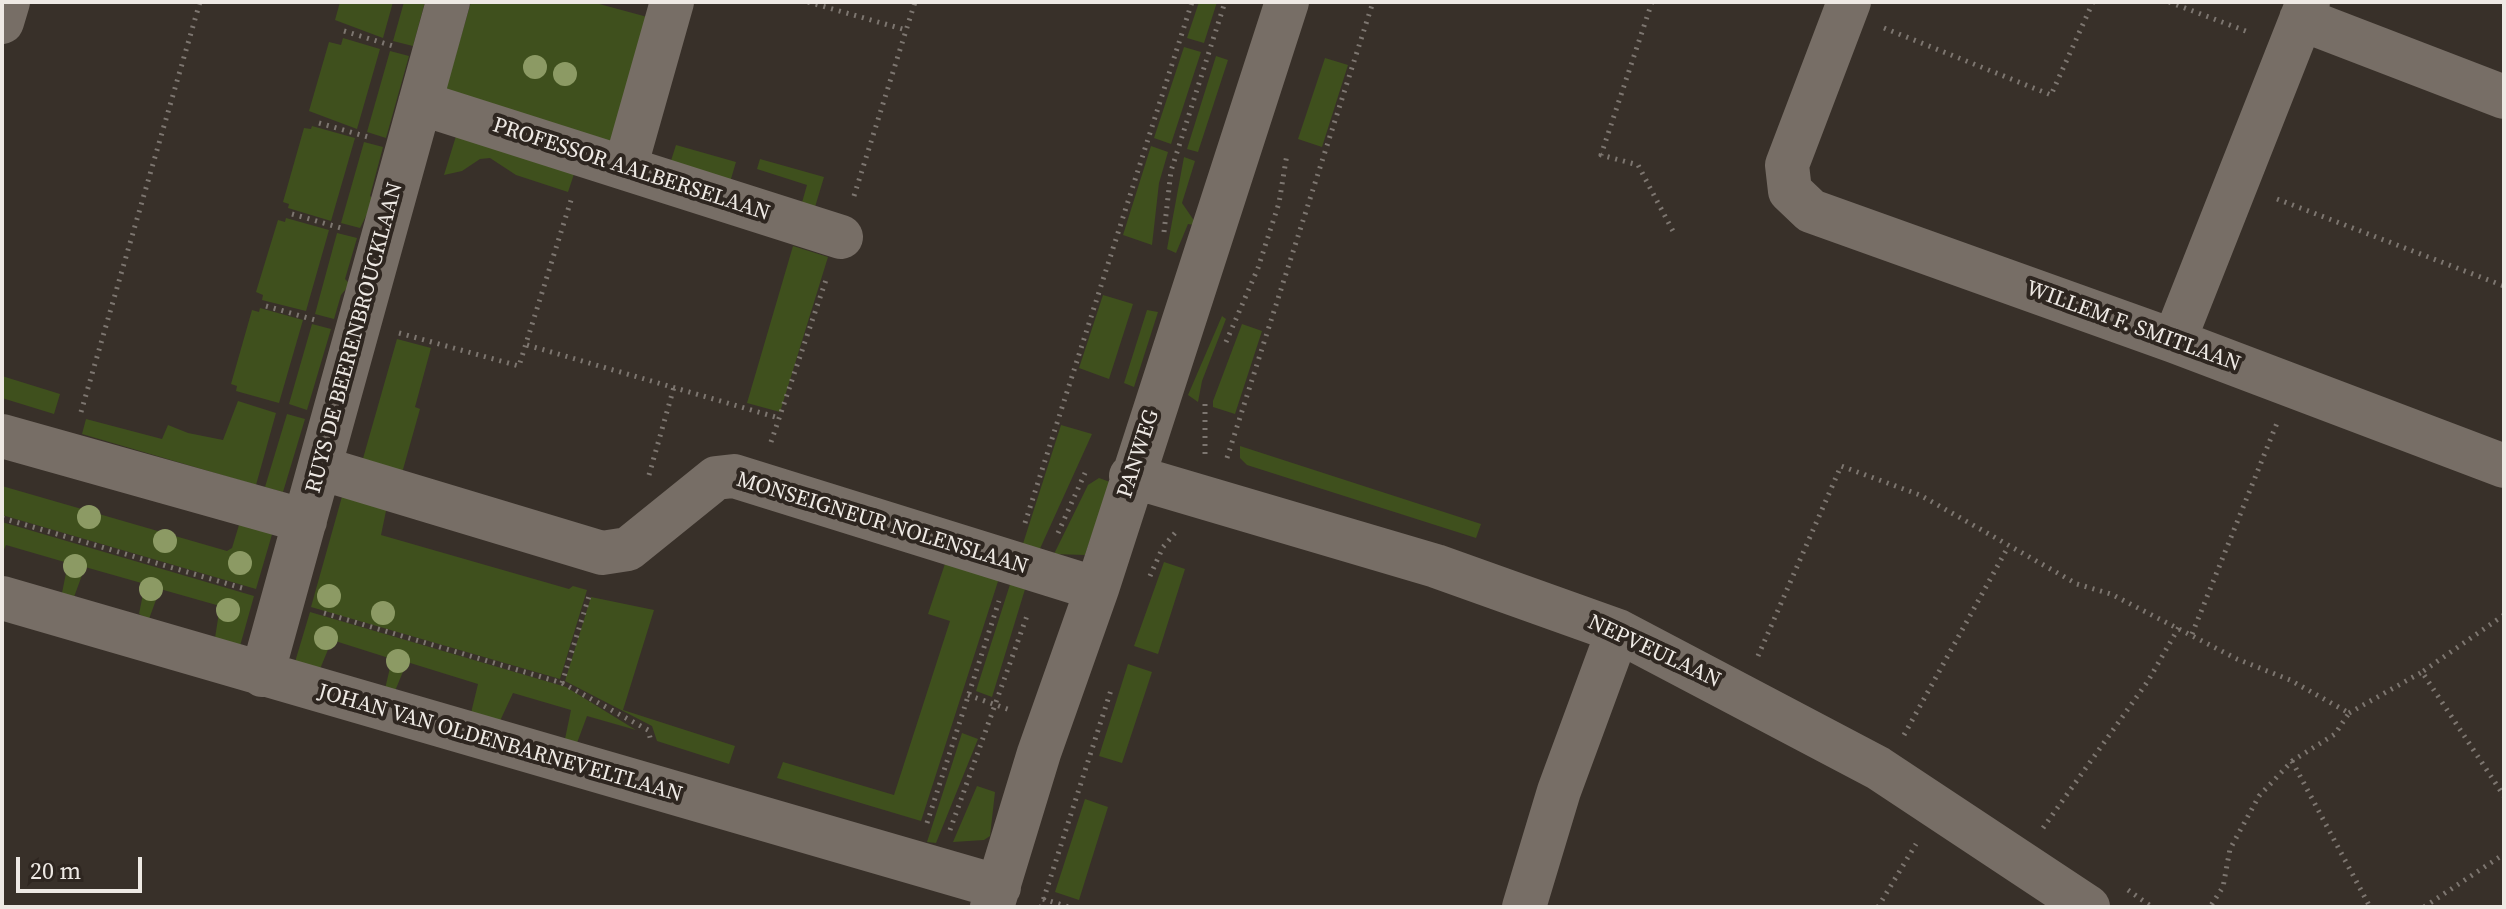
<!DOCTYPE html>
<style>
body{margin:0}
#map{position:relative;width:2506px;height:909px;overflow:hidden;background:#383029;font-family:"Source Serif 4",serif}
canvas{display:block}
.frame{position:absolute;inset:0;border:4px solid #eee9e4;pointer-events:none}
.scale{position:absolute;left:16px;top:857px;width:126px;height:36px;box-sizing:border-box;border:4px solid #eee9e4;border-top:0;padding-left:10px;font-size:24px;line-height:28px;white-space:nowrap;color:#eee9e4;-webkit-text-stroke:6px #2e2620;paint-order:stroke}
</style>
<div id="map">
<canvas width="2506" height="909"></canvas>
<div class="frame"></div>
<div class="scale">20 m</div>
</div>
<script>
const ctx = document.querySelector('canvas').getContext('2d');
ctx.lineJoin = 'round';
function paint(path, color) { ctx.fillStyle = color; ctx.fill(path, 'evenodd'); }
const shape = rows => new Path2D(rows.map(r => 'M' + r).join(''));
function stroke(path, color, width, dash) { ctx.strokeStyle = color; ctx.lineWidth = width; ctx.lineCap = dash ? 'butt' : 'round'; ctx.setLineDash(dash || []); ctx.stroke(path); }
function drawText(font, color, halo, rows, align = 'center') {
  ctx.font = font + ' "Source Serif 4",serif'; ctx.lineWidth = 8; ctx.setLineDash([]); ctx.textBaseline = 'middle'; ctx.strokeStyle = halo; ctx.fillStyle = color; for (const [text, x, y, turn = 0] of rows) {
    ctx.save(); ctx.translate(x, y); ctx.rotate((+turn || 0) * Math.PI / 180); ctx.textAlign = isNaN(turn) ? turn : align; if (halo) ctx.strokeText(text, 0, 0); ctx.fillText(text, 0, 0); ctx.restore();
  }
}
paint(shape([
 [340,2,393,2,383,38,335,20],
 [404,2,425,2,413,46,393,41],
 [471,2,592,2,651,18,614,150,444,95],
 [1199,2,1217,2,1204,43,1187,38],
 [343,38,380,49,357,129,309,111,329,42,341,45],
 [1184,47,1201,52,1171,144,1154,138],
 [390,51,409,56,386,138,367,132],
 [1216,56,1228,60,1198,152,1187,149],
 [1325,58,1348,65,1322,147,1298,139],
 [312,126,355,138,331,221,288,208,289,204,283,202,304,128,311,129],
 [456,136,574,174,568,192,516,175,490,158,480,159,462,171,444,175],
 [364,142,383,147,370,196,374,200,360,228,341,223],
 [676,145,736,162,728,189,668,170],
 [1151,146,1168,152,1159,183,1152,245,1123,235],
 [1184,157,1195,161,1182,203,1195,222,1194,225,1188,224,1176,253,1167,249],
 [760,159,824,177,812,217,799,213,807,185,757,169],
 [286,218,329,230,306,311,262,300,263,295,256,292,278,220,285,222],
 [337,233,357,238,345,279,350,284,341,295,334,319,315,314],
 [793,246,828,257,780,412,747,403],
 [1103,295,1133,304,1109,379,1079,368],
 [260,308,303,320,279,403,236,391,237,386,231,384,252,310,259,312],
 [1147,310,1158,312,1134,387,1124,383],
 [1222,316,1226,319,1202,381,1198,402,1188,395],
 [312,324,331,329,307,410,289,404],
 [1242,324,1262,331,1235,414,1213,407,1213,401],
 [397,339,431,348,415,407,420,409,402,473,362,462],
 [2,376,60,394,54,414,2,398],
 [238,401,276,413,256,485,82,434,86,419,162,439,168,425,188,433,223,440],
 [287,414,305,419,283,492,265,487],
 [1061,425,1092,434,1038,553,1020,553],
 [1240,446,1481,524,1476,538,1247,465,1240,458],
 [1099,478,1110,482,1085,555,1054,554,1088,485],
 [2,486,227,551,232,548,239,525,273,531,256,589,2,515],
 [343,493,387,506,381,535,569,589,573,586,587,590,560,679,311,607],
 [2,522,254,596,240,646,215,638,220,606,160,589,149,619,139,614,145,584,85,567,74,597,62,593,68,563,6,545,2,554],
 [948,555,1001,572,921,821,777,778,783,762,894,795,950,621,928,614],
 [1164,562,1185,569,1158,654,1134,646],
 [1013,575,1026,586,992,697,976,691],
 [591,597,654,610,623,710,735,746,729,764,657,741,652,726,565,681],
 [310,612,566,687,636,730,587,716,577,743,565,739,571,710,513,693,499,723,471,713,478,684,407,662,395,691,385,689,392,659,332,640,320,669,295,662],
 [1128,664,1152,672,1122,763,1099,756],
 [962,733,978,739,936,843,927,842],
 [977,786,995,792,990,836,984,840,953,842],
 [1085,799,1108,807,1079,900,1055,892]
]), '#3f501d');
stroke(shape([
 [808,2,906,30],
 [1652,2,1601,155,1638,165,1675,235],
 [2169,2,2251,33],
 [1884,28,2051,95,2093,2],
 [344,31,393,46],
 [319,123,368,137],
 [854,196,915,2],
 [2277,199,2504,286],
 [292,214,341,228],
 [1164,232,1171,171,1225,2],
 [266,306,315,320],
 [399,333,519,366,572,197],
 [1226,342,1258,268,1279,203,1287,154],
 [527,345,779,418],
 [81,412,200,2],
 [771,442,827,277],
 [1205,454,1205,404],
 [1227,458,1373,2],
 [649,475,674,387],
 [2,518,242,588],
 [1025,523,1192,2],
 [1058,533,1085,473],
 [1150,576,1163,547,1175,533],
 [324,613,562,683,590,593],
 [2504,615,2422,672,2504,796],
 [2192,634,2277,423],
 [1758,656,1841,466,1920,495,2077,584,2111,594,2237,659,2290,680,2349,713,2335,734,2292,761,2259,796,2230,849,2223,887,2210,907],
 [562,683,648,730,651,741],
 [968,695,1010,710],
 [2349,713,2422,672],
 [1904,735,2008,547],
 [2292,761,2370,907],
 [927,823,999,601],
 [2043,828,2148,681,2179,627],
 [950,830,1028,613],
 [2128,890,2152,907],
 [1043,899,1069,907],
 [1041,907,1112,687],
 [1878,907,1916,844],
 [2424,907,2504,854]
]), '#7d7670', 5, [2, 6]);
stroke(shape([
 [1849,2,1787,165,1790,191,1811,211,2174,341,2504,466],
 [2301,19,2504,97],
 [2,22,8,2],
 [420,103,841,237],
 [625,168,672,2],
 [2174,341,2308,2],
 [2,436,305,521],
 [320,468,602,553,628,549,716,478,734,476,1097,589],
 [1131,476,1436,566,1618,631,1878,768,2088,907],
 [2,598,999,887],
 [262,675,448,2],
 [992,907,1039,753,1097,589,1287,2],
 [1524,907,1559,791,1618,631]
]), '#776e66', 44);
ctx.fillStyle = '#8c9a64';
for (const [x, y] of [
 [535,67],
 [565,74],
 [89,517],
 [165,541],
 [240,563],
 [75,566],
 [151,589],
 [329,596],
 [228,610],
 [383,613],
 [326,638],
 [398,661]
]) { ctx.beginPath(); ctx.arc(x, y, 12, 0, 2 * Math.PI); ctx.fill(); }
drawText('22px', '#eee9e4', '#2e2620', [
 ["PROFESSOR AALBERSELAAN",631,170,18],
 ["WILLEM F. SMITLAAN",2133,327,20],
 ["RUYS DE BEERENBROUCKLAAN",355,338,-75],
 ["PANWEG",1139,454,-72],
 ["MONSEIGNEUR NOLENSLAAN",882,524,17],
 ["NEPVEULAAN",1654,652,25],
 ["JOHAN VAN OLDENBARNEVELTLAAN",500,744,16]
]);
</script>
